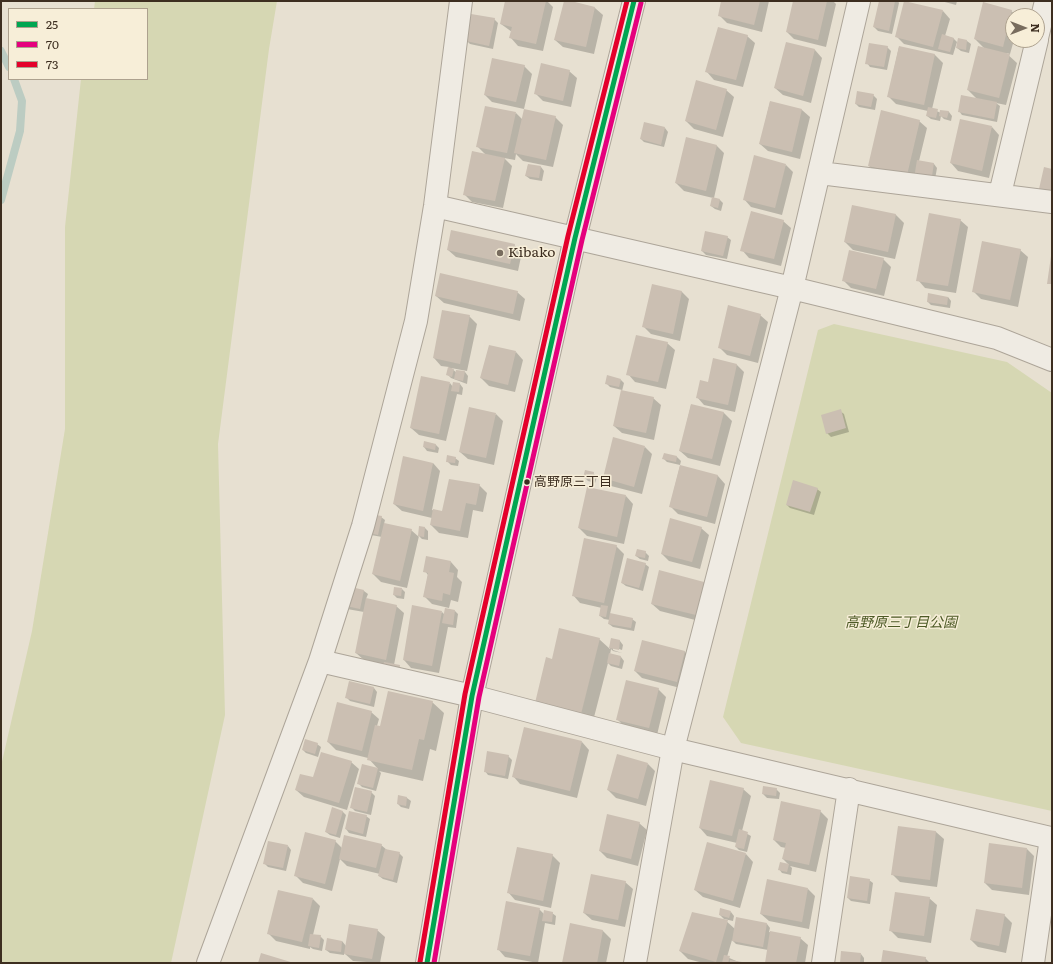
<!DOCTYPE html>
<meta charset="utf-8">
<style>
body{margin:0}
#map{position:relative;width:1053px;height:964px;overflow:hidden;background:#e7e0d1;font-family:Literata,serif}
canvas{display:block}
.frame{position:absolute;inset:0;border:2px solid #3d2e20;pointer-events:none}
.legend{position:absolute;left:8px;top:8px;width:140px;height:72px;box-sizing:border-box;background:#f7eed8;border:1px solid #ada18e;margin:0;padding:5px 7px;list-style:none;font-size:12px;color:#3d2e20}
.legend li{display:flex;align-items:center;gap:8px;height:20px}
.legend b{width:20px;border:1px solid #ada18e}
.north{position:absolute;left:1005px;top:8px;width:40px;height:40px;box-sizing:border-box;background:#f7eed8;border:1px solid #ada18e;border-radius:50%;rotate:90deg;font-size:11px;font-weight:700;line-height:16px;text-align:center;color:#3d2e20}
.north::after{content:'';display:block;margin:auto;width:14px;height:18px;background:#786c5e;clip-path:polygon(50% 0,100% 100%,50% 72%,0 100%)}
</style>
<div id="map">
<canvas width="1053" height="964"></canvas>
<div class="frame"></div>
<ul class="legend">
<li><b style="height:5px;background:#00a651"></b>25</li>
<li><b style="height:5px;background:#e5007d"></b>70</li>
<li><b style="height:5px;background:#e4002b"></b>73</li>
</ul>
<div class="north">N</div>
</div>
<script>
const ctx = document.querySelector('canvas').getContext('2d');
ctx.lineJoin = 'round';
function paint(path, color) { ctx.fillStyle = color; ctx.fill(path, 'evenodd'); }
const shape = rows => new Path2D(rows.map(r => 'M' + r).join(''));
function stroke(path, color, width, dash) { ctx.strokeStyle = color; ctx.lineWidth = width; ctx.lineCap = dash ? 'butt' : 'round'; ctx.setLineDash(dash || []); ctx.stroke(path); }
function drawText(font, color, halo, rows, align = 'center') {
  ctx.font = font + ' Literata,"Noto Sans JP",serif'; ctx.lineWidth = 3; ctx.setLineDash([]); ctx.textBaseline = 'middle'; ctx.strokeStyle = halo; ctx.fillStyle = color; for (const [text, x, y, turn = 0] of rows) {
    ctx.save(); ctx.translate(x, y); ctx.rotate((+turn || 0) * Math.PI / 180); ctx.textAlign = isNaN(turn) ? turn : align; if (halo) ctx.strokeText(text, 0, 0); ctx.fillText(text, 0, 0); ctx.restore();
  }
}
paint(shape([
 [95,1,277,1,269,49,218,444,225,715,171,963,1,963,1,766,32,631,65,429,65,227,81,79,147,79,147,9,94,9],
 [834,324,1007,362,1052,393,1052,811,741,743,723,717,818,330]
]), '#d6d7b3');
paint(shape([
 [506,1,547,1,553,7,543,51,518,46,511,38,512,32,501,24],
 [565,1,595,8,603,15,594,54,563,47,555,40],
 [723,1,769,1,762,32,727,23,719,15],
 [794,1,833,1,836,4,826,47,794,39,787,32],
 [880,1,898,1,899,3,892,34,878,31,874,27],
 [941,1,957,1,956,5],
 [943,11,950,19,945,36,953,38,957,42,953,55,904,44,896,36],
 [1011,11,1017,16,1013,16,1014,40,1010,54,1006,53,1017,63,1006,105,996,103,1000,106,997,122,962,115,959,111,977,99,968,90,985,49,975,39],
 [494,19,498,23,493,49,470,44,467,41],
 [747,36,755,43,743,87,714,80,707,72],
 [959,39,967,41,971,44,969,53,961,51,957,48],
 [787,43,815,50,822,58,811,103,783,95,775,88],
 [887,47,891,51,887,70,870,67,867,63],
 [899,47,935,55,943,63,932,109,941,113,941,111,949,112,952,116,951,121,944,119,941,116,940,121,931,119,927,116,928,111,896,104,888,96],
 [524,66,532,74,524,109,492,102,485,95],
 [569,71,577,78,571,107,543,101,535,93],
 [726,90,734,97,723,137,694,129,686,121],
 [873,95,877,99,875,110,859,107,856,104],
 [770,102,802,110,810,117,800,159,768,151,760,144],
 [516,113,523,120,555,117,563,125,553,167,523,161,516,154,515,160,504,158,512,166,503,208,472,202,464,194,486,155,477,146],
 [919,121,927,128,919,161,934,164,937,168,934,185,877,173,869,166],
 [992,127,999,135,989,178,958,171,951,163],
 [665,128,668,132,664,147,644,142,641,139],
 [687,138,717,146,724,153,714,198,720,200,723,203,721,211,715,209,711,206,713,198,684,191,676,183],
 [528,165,541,167,544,171,542,181,530,179,526,176],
 [786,165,793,172,782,215,751,207,744,199],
 [853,206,896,215,904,223,895,259,853,250,845,242],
 [960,220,968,227,956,293,925,288,918,280],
 [783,221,791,228,781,266,749,258,742,250],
 [727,237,731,240,727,259,706,255,702,251],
 [514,245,522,252,518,271,456,257,448,250],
 [1020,250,1028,257,1018,307,981,299,973,291],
 [883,259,891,267,884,296,851,288,844,281],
 [653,285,682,292,689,299,680,341,651,334,644,327],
 [517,292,525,299,520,321,444,303,436,296],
 [948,297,951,301,950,308,931,305,928,302],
 [760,315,768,322,758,363,727,355,719,347],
 [469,316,477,324,467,371,451,368,457,373,465,372,468,376,467,384,451,378,447,374,449,367,441,366,434,358],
 [667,343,675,350,666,389,635,382,628,374],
 [516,352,523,360,515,392,489,386,481,378],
 [714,360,737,365,744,372,735,412,704,405,697,397,709,383],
 [621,380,624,383,622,391,653,398,661,405,654,440,622,433,614,426,622,390,610,387,606,383],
 [450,383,453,387,460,384,463,388,462,395,457,394,446,441,419,435,411,428],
 [691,405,724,413,732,421,720,466,688,458,680,451],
 [840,411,844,414,849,432,831,437,827,433],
 [496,414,503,421,494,465,468,459,460,452],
 [425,442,436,445,439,448,438,453,427,451,424,447],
 [645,447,652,454,642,494,611,486,604,478],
 [664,454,677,457,681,461,680,465,667,462,664,459],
 [455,458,459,461,458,466,451,465,447,461],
 [433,463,440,471,432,510,443,513,479,485,487,493,483,512,473,510,468,538,439,533,431,525,432,518,402,511,394,504],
 [680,466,718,476,725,484,715,524,678,514,670,506],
 [593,473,597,477,595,483,588,481,584,477],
 [817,489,821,492,814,515,790,508,787,505],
 [626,496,633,504,624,544,587,536,579,528],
 [381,517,385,520,384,524,411,530,419,537,419,527,425,528,428,531,428,540,422,539,419,536,407,588,381,582,373,574,382,537,371,535],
 [701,528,709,535,700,569,669,561,662,554],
 [616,546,624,554,610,614,632,619,636,622,634,631,613,627,609,624,610,620,604,619,600,616,602,608,580,603,573,595],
 [645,552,649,556,648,561,640,559,636,556],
 [427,557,451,562,458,570,457,577,462,582,458,602,451,600,449,608,432,604,424,596,428,575,425,571],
 [645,564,649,567,643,591,626,586,622,583],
 [704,583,711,590,703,622,660,611,652,604],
 [347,587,364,591,368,594,366,599,396,606,404,613,394,665,399,666,403,670,364,660,356,653,364,612,347,609],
 [402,589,405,592,404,599,397,598,394,595],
 [455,611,458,614,456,628,448,627,439,673,411,668,404,660,442,612,445,615],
 [599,639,610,649,611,639,620,641,623,645,622,650,613,647,613,650,622,653,613,651,611,649,610,655,621,657,624,661,622,669,611,666,608,663,592,725,548,714,552,660],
 [684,651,692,659,684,689,642,678,635,671],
 [374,688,377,692,374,707,350,701,346,697],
 [658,689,666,697,657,735,625,727,617,719],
 [432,702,444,713,436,751,430,749,423,781,379,771,381,773,376,791,362,787,358,783,363,765,378,769,368,758,336,750,328,742,371,712,379,719,377,726,381,727],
 [582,742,589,750,577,798,520,784,513,776],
 [317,744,321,747,318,757,306,753,303,750],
 [508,756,512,760,508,779,488,775,485,771],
 [351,762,359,769,347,810,304,797,296,790,314,779],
 [648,764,655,771,646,806,616,798,608,790],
 [743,789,751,796,742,831,751,836,747,852,739,850,736,847,737,843,707,836,700,828],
 [776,789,780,793,779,799,767,798,763,794],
 [371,792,375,796,371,815,355,811,351,807],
 [399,796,407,798,411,801,409,809,401,807,398,804],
 [342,811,346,815,340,838,330,835,326,832],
 [820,811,828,819,816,872,790,866,792,868,791,875,782,873,779,869,781,863,789,865,783,859,786,848,781,847,774,840],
 [366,816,370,819,366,837,349,833,346,829],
 [639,823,647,830,638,866,607,858,600,851],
 [899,827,936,832,944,839,937,887,900,882,892,874],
 [335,841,342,848,381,845,387,850,399,853,403,857,397,883,383,879,379,876,380,874,347,866,340,859,332,891,303,883,295,875],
 [288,846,291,850,286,871,268,867,264,863],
 [1027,849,1034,856,1029,895,992,890,985,883],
 [746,854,753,862,740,908,703,897,695,890],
 [552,855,560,863,551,908,515,900,508,892],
 [869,880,873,883,870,904,851,901,848,898],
 [625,882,633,889,625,927,592,920,584,913],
 [808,889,815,896,809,929,769,921,761,914],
 [929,898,937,905,931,943,898,938,890,930],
 [313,899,320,906,313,935,320,936,324,940,322,951,313,949,310,947,310,949,276,941,268,933],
 [539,909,544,914,552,913,556,916,555,925,545,923,538,963,505,957,498,949],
 [731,912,734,916,733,921,724,919,735,929,767,924,770,928,769,932,800,938,808,945,805,963,766,963,768,950,736,944,732,940,727,957,741,963,703,963,688,959,680,951,726,921,720,915],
 [1004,915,1012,923,1006,953,978,947,971,940],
 [571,924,603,931,611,939,606,963,563,963],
 [377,930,385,937,380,963,353,961,344,953,344,955,330,953,326,950,342,941,346,946],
 [861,954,864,958,864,963,841,963],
 [925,958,930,963,882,963]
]), '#0003');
stroke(shape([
 [1,51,9,67],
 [1,200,20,131,22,101,14,79]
]), '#bcccc2', 8);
paint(shape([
 [505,1,546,1,536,44,509,38,512,27,500,24],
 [564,1,571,1,595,7,586,47,554,40],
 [721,1,760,1,754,25,718,16],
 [793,1,827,1,818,40,786,32],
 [879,1,895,1,889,31,873,27],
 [904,1,943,10,933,47,895,37],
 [983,2,1012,10,1003,47,974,39],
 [471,14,495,18,489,46,466,41],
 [718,27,748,35,736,80,705,72],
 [942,34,954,38,950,52,938,49],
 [958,38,967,40,966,50,956,48],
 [786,42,815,49,803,96,774,88],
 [869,43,888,46,884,67,865,64],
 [899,46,935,54,924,105,887,97],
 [978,46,1010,54,999,98,967,90],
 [492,58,525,65,516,102,484,95],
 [541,63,570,70,563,101,534,94],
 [696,80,727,89,716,130,685,121],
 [857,91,874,94,871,107,855,104],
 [961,95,997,102,994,119,958,112],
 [770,101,802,109,792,152,759,144],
 [485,106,516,112,507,153,476,147],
 [928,107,938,109,936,118,926,116],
 [524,109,556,116,546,160,514,153],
 [881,110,920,120,907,175,868,166],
 [940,110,949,111,947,118,939,116],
 [960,119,992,126,982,171,950,163],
 [644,122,665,127,661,145,640,139],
 [686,137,717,145,706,191,675,183],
 [472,151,505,158,495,201,463,195],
 [754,155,786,164,775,208,743,200],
 [917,160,934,163,931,182,914,179],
 [528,164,541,166,539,178,525,176],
 [1044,167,1052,169,1052,192,1039,189],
 [712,197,720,199,718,208,710,206],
 [852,205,896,214,888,252,844,242],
 [751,211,784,220,774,259,740,251],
 [929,213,961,219,948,286,916,281],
 [451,230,515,244,510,264,447,250],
 [705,231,728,236,723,256,701,251],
 [982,241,1021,249,1010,300,972,292],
 [849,250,884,258,876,289,842,281],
 [1051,256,1052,256,1052,284,1047,284],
 [440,273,518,291,513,314,435,296],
 [652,284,682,291,673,334,642,327],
 [928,293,948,297,947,305,927,302],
 [728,305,761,314,750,356,718,348],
 [442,310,470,315,460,364,433,358],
 [636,335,668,342,658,382,626,375],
 [489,345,516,351,508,385,480,378],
 [713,358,737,364,728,405,696,398,700,380,708,382],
 [448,367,454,369,452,377,446,375],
 [456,370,465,371,463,381,454,379],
 [607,375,621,379,619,387,605,384],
 [421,376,450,382,439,434,410,428],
 [453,382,460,383,459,392,451,391],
 [621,390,654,397,646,433,613,426],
 [691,404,724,412,712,459,679,451],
 [469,407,496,413,486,458,459,452],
 [841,409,846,428,826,434,821,415],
 [613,437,645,446,634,487,603,478],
 [424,441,436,444,435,450,423,447],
 [664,453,677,456,676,462,662,459],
 [447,455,456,457,455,463,446,462],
 [403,456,433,463,423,511,393,504],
 [680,465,718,475,707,517,669,507],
 [585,470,594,472,592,480,583,478],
 [449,479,480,484,476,505,466,503,460,531,430,525,433,509,442,511],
 [793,480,818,488,810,512,786,505],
 [587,487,626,495,617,537,578,528],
 [370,514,382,516,378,535,366,532],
 [670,518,702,527,692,562,661,554],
 [384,523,412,529,400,581,372,574],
 [419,526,425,527,424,537,418,536],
 [584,538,617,545,604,603,572,596],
 [637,549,646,551,645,558,635,556],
 [426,556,451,561,449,572,454,573,450,595,443,593,442,601,423,597,428,573,423,572],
 [627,558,646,563,639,588,621,583],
 [659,570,704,582,696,615,651,604],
 [347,586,364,590,360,609,342,605],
 [394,587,402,588,401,596,393,595],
 [366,598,397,605,386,660,355,653],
 [412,605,442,611,432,666,403,660],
 [601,605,608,606,606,617,599,616],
 [445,608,455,610,453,625,442,623],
 [610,613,633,618,631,628,608,624],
 [559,628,600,638,581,714,535,703,546,657,552,659],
 [611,638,620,640,619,650,609,648],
 [642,640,685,651,677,682,634,671],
 [609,653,621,656,619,666,607,663],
 [384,662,400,665,399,672,382,669],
 [626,680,659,688,649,728,616,720],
 [349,681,374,687,370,704,345,698],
 [388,691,433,701,424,740,419,739,412,770,367,760,375,725,380,726],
 [337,702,372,711,362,751,327,742],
 [524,727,582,741,570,791,512,777],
 [305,739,318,743,315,754,302,750],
 [487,751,509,755,505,776,484,772],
 [321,752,352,761,339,803,295,790,300,774,313,777],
 [617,754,648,763,638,799,607,790],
 [362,764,378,768,373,788,357,784],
 [710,780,744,788,732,836,699,828],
 [763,786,777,788,776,796,762,794],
 [355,787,372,791,367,812,350,808],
 [398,795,407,797,406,806,397,804],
 [781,801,821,810,809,865,782,859,786,843,773,840],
 [332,807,343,811,336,835,325,832],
 [349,811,367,815,363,834,345,829],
 [607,814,640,822,631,859,599,851],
 [898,826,936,831,930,880,891,875],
 [739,829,748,832,744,849,735,847],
 [305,832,336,840,325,884,294,876],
 [344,835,382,844,376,868,339,859],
 [268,841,288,845,283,868,263,864],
 [707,842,746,853,733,901,694,890],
 [989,843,1027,848,1022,888,984,883],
 [517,847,553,854,543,901,507,893],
 [385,849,400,852,393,880,378,876],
 [780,862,789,864,787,872,778,870],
 [591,874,626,881,618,920,583,913],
 [850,876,870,879,867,901,847,898],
 [767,879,808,888,802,922,760,914],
 [278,890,313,898,302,942,267,934],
 [895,892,930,897,924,936,889,931],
 [506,901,540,908,530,956,497,950],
 [720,908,731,911,729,918,719,915],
 [976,909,1005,914,999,946,970,940],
 [544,910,553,912,552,922,542,921],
 [692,912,728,920,716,962,679,951],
 [736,917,767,923,763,947,732,941],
 [570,923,603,930,597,963,562,963],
 [349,924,378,929,372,959,344,954],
 [770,931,801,937,796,963,765,963],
 [310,934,321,935,319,948,308,946],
 [327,938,342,941,341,952,325,950],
 [883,950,926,957,925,963,881,963],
 [841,951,861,953,860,963,840,963],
 [261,953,294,963,258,963],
 [724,955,730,956,728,963,722,963],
 [730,960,742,962,742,963,730,963]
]), '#cbbfb2');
const minor = shape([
 [1037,38,1046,1],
 [820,173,1052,202],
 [1000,194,1037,40],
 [435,206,792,288,997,338,1052,360],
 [320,661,472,696,673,749,1051,838,1033,963],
 [208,963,320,661,363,526,416,321,435,206,461,1],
 [427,963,472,696,575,238,634,1],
 [635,963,673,749,792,288,859,1],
 [823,963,849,789]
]);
stroke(minor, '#ada599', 24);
stroke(minor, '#efebe3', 22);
stroke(shape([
 [427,963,472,696,575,238,634,1]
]), '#00a651', 5);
stroke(shape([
 [434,963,479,697,582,240,641,3]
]), '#e5007d', 5);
stroke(shape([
 [420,962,465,694,568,236,627,1]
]), '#e4002b', 5);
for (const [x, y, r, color] of [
 [500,253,4,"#786c5e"],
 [527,482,3.5,"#3d2e20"]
]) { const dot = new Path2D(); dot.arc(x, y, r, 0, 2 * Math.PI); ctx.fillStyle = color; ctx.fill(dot); stroke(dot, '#f7eed8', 1.5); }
drawText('13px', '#3d2e20', '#f7eed8', [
 ["高野原三丁目",534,482]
], 'left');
drawText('14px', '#3d2e20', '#f7eed8', [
 ["Kibako",508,253]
], 'left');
drawText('italic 14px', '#4d5a26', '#f7eed8', [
 ["高野原三丁目公園",901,623]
]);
</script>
